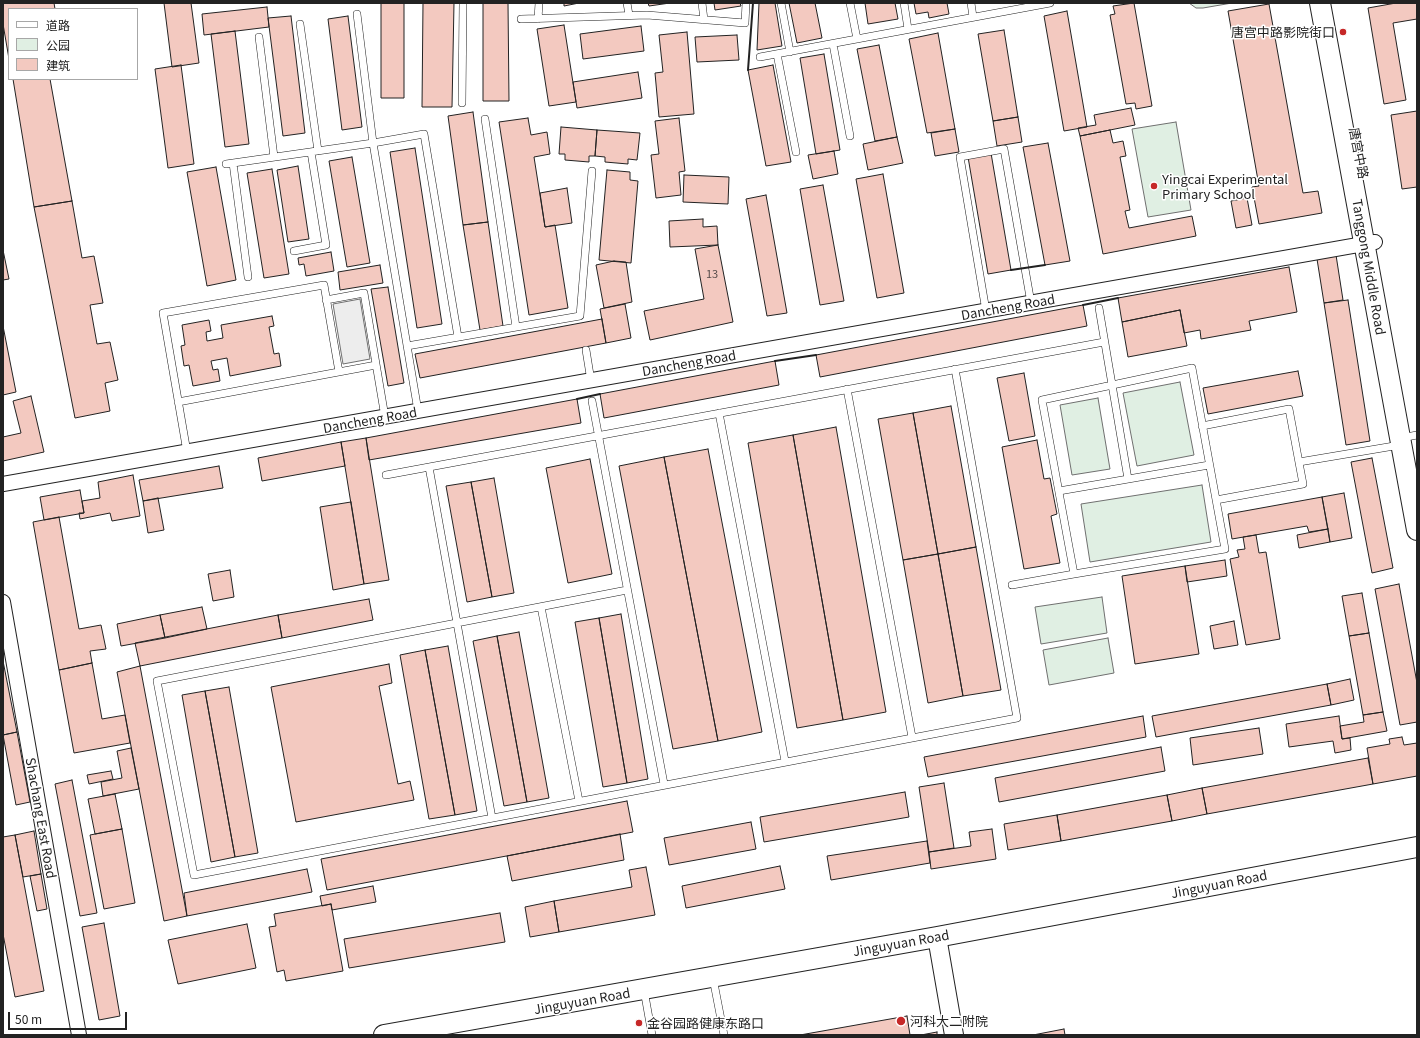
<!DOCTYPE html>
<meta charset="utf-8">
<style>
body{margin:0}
#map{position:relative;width:1420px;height:1038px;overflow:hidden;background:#fff;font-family:Georgia,"Noto Sans SC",serif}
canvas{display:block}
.frame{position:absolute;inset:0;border:4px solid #222;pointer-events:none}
.legend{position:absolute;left:8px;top:8px;width:130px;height:72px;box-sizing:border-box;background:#fff;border:1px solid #a7a7a7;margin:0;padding:5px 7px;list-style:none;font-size:12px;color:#222}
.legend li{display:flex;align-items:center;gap:8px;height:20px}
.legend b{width:20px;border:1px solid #a7a7a7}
.scale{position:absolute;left:8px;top:1012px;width:119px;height:18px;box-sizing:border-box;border:2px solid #222;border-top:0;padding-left:5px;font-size:12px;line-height:14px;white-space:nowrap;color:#222;-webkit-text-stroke:3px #fff;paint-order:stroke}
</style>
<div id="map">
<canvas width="1420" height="1038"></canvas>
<div class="frame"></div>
<ul class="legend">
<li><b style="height:5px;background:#fff"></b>道路</li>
<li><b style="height:11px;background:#e0efe3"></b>公园</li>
<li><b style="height:11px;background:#f3c9c0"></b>建筑</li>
</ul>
<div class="scale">50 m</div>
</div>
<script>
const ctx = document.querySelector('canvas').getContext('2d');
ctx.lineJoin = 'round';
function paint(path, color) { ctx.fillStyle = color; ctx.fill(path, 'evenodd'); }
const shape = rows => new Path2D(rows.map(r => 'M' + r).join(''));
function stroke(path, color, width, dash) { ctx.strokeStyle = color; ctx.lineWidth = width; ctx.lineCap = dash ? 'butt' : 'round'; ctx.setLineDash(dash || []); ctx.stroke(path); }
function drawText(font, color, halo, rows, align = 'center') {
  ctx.font = font + ' Georgia,"Noto Sans SC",serif'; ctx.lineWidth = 3; ctx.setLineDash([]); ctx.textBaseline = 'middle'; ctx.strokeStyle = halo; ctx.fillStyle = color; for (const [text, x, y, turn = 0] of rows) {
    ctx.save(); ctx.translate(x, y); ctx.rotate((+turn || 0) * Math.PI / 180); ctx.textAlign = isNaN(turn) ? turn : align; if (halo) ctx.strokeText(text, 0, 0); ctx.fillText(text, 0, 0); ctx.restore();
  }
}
const green = shape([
 [1189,3,1232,3,1203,8,1196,8,1189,3],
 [1176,122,1191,210,1148,217,1132,129,1176,122],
 [1180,382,1194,455,1137,466,1123,393,1180,382],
 [1098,398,1110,469,1072,475,1060,405,1098,398],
 [1202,485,1211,542,1090,562,1081,504,1202,485],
 [1102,597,1107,633,1041,644,1035,607,1102,597],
 [1108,638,1114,673,1049,685,1043,650,1108,638]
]);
paint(green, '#e0efe3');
stroke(green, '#6f6f6f', 1);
const parking = shape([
 [360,299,370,359,343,364,333,304,360,299]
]);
paint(parking, '#ededed');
stroke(parking, '#6f6f6f', 1);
const building = shape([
 [3,3,54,3,55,9,9,9,9,59,3,24,3,3],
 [164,3,191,3,199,63,172,67,164,3],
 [381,3,404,3,404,98,381,98,381,3],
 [423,3,454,3,452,107,422,107,423,3],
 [483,3,508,3,509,101,483,101,483,3],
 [564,3,579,3,564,6,564,3],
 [648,3,670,3,649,6,648,3],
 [714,3,740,3,741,6,715,10,714,3],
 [759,3,775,3,782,46,757,50,759,3],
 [789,3,815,3,822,38,797,43,789,3],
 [865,3,895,3,898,19,868,24,865,3],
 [914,3,947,3,949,14,929,18,928,12,916,14,914,3],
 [1134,3,1152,106,1136,109,1135,103,1126,104,1110,15,1115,14,1113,6,1134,3],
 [1396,3,1417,3,1417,19,1393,23,1406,100,1384,104,1368,8,1396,3],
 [1269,4,1303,193,1318,191,1322,213,1259,224,1252,187,1259,186,1228,11,1269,4],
 [267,7,269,27,204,35,202,14,267,7],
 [1067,11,1087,127,1064,131,1044,16,1067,11],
 [291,16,305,133,283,136,268,18,291,16],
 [348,16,362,127,342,130,328,19,348,16],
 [564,25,576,102,549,106,537,29,564,25],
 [641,26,644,51,583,59,580,34,641,26],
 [1004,30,1018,117,993,121,978,34,1004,30],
 [235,31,249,144,225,147,211,34,235,31],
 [687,32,694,114,659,117,655,73,663,72,659,35,687,32],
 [938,33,955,129,927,133,909,39,938,33],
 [737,35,739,60,697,62,695,37,737,35],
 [879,45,897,137,875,141,857,49,879,45],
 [824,54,840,150,816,154,800,58,824,54],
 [181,65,194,164,168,168,155,69,181,65],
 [773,65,791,162,766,166,748,70,773,65],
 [638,72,642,98,577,108,573,82,638,72],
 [13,79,50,79,72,201,34,207,13,79],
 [1131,108,1135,125,1080,136,1078,128,1096,125,1094,115,1131,108],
 [1417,111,1417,187,1402,189,1391,115,1417,111],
 [473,112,488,222,463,225,448,116,473,112],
 [1018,117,1022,142,997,146,993,121,1018,117],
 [528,118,531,135,547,132,550,154,534,157,545,227,555,225,568,308,529,315,499,122,528,118],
 [679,118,685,171,679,172,681,195,656,198,651,155,659,154,655,121,679,118],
 [561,127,597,130,595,156,589,156,589,162,565,160,565,154,559,154,561,127],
 [955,129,959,152,935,156,931,133,955,129],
 [597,130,640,133,637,160,628,159,628,164,605,162,605,157,595,156,597,130],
 [1110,130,1113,143,1123,141,1126,156,1120,157,1130,210,1125,211,1129,228,1192,216,1196,236,1103,254,1080,136,1110,130],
 [897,137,903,163,868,170,863,144,897,137],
 [1048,143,1070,261,1045,265,1023,147,1048,143],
 [415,148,442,324,417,328,390,152,415,148],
 [834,151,838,174,813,179,808,155,834,151],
 [991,153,1011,270,988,274,968,157,991,153],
 [352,157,370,263,347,267,329,161,352,157],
 [298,166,309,239,288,242,277,170,298,166],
 [216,167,236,280,207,286,187,172,216,167],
 [272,169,289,274,264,278,247,173,272,169],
 [607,170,630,172,630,180,638,181,631,263,599,260,607,170],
 [883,174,904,293,877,298,856,179,883,174],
 [684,175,729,177,728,204,683,202,684,175],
 [823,185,844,301,820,305,800,189,823,185],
 [567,188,572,223,545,227,540,193,567,188],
 [766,195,787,313,767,316,746,199,766,195],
 [1247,198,1252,225,1236,228,1231,201,1247,198],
 [72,201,82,258,94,256,103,303,90,305,97,344,110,342,118,380,105,383,110,411,75,418,34,207,72,201],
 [703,219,703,227,717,226,718,245,670,247,669,221,703,219],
 [488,222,503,326,480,330,463,225,488,222],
 [718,245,733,322,650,340,644,311,704,299,695,249,718,245],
 [3,250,9,279,3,280,3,250],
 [331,252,334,271,306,276,304,264,299,265,298,258,331,252],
 [1336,255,1343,300,1324,303,1317,259,1336,255],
 [614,261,626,262,632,302,604,308,596,265,614,261],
 [380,265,383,283,340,290,338,272,380,265],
 [1289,267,1297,312,1249,321,1251,330,1201,339,1200,330,1184,333,1180,310,1122,322,1118,298,1289,267],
 [388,287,404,383,388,386,371,289,388,287],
 [1348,300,1370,441,1346,445,1324,303,1348,300],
 [625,304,631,338,606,343,600,309,625,304],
 [1083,305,1087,326,820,377,816,355,1083,305],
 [1180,310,1187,346,1128,357,1122,322,1180,310],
 [272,316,274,326,269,327,274,354,279,353,281,366,230,376,227,358,211,361,213,370,218,369,220,381,193,386,189,365,184,366,181,346,185,345,182,325,209,320,211,331,206,332,207,341,223,338,221,325,272,316],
 [602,319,606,343,420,378,415,354,602,319],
 [3,326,16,392,3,395,3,326],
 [775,361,779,385,604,418,600,394,775,361],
 [1298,371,1303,396,1208,414,1203,388,1298,371],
 [1024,373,1035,436,1009,441,997,378,1024,373],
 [31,396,44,452,3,461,3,437,21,433,13,401,31,396],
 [577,399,581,423,369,460,366,438,577,399],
 [951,406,976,547,938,554,913,413,951,406],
 [913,413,938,554,903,560,878,419,913,413],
 [836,427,886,712,843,720,793,435,836,427],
 [793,435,843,720,797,728,748,443,793,435],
 [366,438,389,580,364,584,341,442,366,438],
 [1037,440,1044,479,1050,478,1057,514,1051,516,1060,563,1024,569,1002,447,1037,440],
 [341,442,345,466,262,481,258,458,341,442],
 [708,449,762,732,718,741,664,457,708,449],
 [664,457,718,741,673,749,619,466,664,457],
 [1372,458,1393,568,1372,573,1351,462,1372,458],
 [590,459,612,574,568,583,546,468,590,459],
 [219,466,223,488,143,501,139,480,219,466],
 [133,475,140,516,112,521,110,513,80,519,79,513,84,513,82,501,100,498,98,482,133,475],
 [494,478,514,593,492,597,471,482,494,478],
 [471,482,492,597,467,602,446,486,471,482],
 [80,490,84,513,44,520,40,497,80,490],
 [1344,493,1352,538,1330,542,1322,497,1344,493],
 [1322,497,1328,529,1309,532,1307,526,1232,539,1228,514,1322,497],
 [158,498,164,530,148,533,143,501,158,498],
 [351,502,364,584,333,590,320,507,351,502],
 [59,517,79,629,101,625,106,649,90,651,92,663,59,670,33,522,59,517],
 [1328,529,1330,542,1299,548,1297,535,1328,529],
 [1256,535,1259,553,1266,552,1280,639,1246,645,1230,559,1239,557,1237,550,1245,549,1243,537,1256,535],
 [976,547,1001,690,963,696,938,554,976,547],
 [938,554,963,696,928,703,903,560,938,554],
 [1225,560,1227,576,1187,582,1185,566,1225,560],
 [1185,566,1199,654,1135,664,1122,576,1185,566],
 [230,570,234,597,213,601,208,574,230,570],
 [1399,584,1417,683,1417,722,1400,725,1375,589,1399,584],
 [1362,593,1369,633,1349,636,1342,596,1362,593],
 [369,599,373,620,282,638,278,615,369,599],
 [202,607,207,629,165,638,160,615,202,607],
 [621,614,648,779,627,783,599,618,621,614],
 [160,615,165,638,121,646,117,624,160,615],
 [278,615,282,638,140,666,135,643,278,615],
 [599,618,627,783,603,787,575,622,599,618],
 [1234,621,1238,645,1214,649,1210,626,1234,621],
 [519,632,549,798,527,802,497,636,519,632],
 [1369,633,1383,712,1363,715,1349,636,1369,633],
 [497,636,527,802,504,806,473,641,497,636],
 [448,646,477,811,455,815,425,650,448,646],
 [425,650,455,815,429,819,400,655,425,650],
 [3,661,17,732,3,735,3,661],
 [92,663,102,719,125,715,130,743,74,753,59,670,92,663],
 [389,664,392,683,379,686,398,784,410,781,414,800,296,822,271,687,389,664],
 [140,666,187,916,164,921,117,672,140,666],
 [1350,679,1354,700,1331,705,1327,684,1350,679],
 [1327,684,1331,705,1156,737,1152,716,1327,684],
 [229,687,258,853,235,857,205,691,229,687],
 [205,691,235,857,211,862,182,695,205,691],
 [1383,712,1387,731,1342,739,1340,726,1364,722,1363,715,1383,712],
 [1143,716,1146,737,928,777,924,757,1143,716],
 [1339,716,1342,739,1350,738,1351,750,1335,753,1333,741,1289,747,1286,724,1339,716],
 [1259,728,1263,754,1193,765,1190,738,1259,728],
 [17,732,30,802,16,805,3,735,17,732],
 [1402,737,1404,745,1417,743,1417,776,1373,784,1367,748,1390,744,1389,739,1402,737],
 [1161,747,1165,771,999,802,995,778,1161,747],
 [131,748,139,789,103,796,101,782,122,778,117,751,131,748],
 [1368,758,1373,784,1207,814,1202,788,1368,758],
 [111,771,113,779,89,784,87,775,111,771],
 [72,780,97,913,80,916,55,784,72,780],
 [944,783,954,848,929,852,919,787,944,783],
 [1202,788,1207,814,1172,821,1167,795,1202,788],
 [905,792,909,817,764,842,760,817,905,792],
 [115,794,122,829,95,834,88,799,115,794],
 [1167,795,1172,821,1061,841,1057,815,1167,795],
 [627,801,633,832,327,890,321,859,627,801],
 [1057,815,1061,841,1008,850,1004,824,1057,815],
 [751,822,756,849,669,865,664,838,751,822],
 [122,829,135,903,104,909,90,835,122,829],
 [992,829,996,859,931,869,929,852,971,846,969,832,992,829],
 [34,831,41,874,23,877,15,835,34,831],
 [620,834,624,860,512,881,507,856,620,834],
 [15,835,44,991,15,997,3,934,3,837,15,835],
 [927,841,930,863,831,880,827,856,927,841],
 [780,866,785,889,686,908,682,886,780,866],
 [646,867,655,915,559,932,554,901,632,887,629,870,646,867],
 [307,869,312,892,187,916,184,893,307,869],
 [41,874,47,909,37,911,30,876,41,874],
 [373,886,376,902,332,910,331,904,322,906,320,896,373,886],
 [554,901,559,932,530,937,525,907,554,901],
 [331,904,343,971,286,981,284,970,277,972,269,927,276,926,274,914,331,904],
 [500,913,505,942,349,968,344,939,500,913],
 [104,923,120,1016,99,1020,82,927,104,923],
 [247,924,256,968,178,984,168,940,247,924],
 [907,1016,910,1035,800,1035,907,1016],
 [1064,1029,1065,1035,1033,1035,1064,1029],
 [937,1032,937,1035,921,1035,937,1032]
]);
paint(building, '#f3c9c0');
stroke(building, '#222', 1);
const service = shape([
 [627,3,629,15],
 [702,3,704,20],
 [781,3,790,52],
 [850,3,857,39],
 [904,3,908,29],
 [971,3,973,17],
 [357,14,373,143,424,134,458,337],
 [521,19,647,15,745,23,746,3],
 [538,19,539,3],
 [300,24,318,151],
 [259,37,274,157],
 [833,44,850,136],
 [777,54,796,152],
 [760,57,1050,3],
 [462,103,463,3],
 [485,119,516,327],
 [233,163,248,277],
 [226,164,373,143,418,411],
 [294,251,326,245,311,152],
 [326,300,364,293,385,417],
 [1099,308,1128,479],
 [986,311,960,157,1004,149,1031,303],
 [407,346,580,316,592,171],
 [586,350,591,381],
 [847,389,912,737],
 [592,401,664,784],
 [178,402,376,365],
 [719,413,785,761],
 [1202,426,1289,409,1303,484,1216,500],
 [1401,438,1417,435],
 [187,452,163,313,324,285,339,372],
 [1299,462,1400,445],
 [429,467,492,818],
 [386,475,1104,342],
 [1059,491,1209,465],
 [1012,585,1074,574,1225,549,1192,368,1042,400,1074,574],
 [627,590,157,681,194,875,1017,718,955,369],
 [541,607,579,801],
 [713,978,724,1035],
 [644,990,652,1035]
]);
const minor = shape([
 [3,484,1375,242],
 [3,602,79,1035]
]);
const tertiary = shape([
 [937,937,954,1035]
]);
const secondary = shape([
 [1320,3,1417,530],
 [384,1035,937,937,1417,847]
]);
stroke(service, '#222', 8);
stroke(minor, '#222', 16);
stroke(tertiary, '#222', 20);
stroke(secondary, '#222', 22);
stroke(service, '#fff', 7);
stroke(minor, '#fff', 14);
stroke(tertiary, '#fff', 18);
stroke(secondary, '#fff', 20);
stroke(shape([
 [748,70,753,3],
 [1011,270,1045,265],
 [1083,305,1118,298],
 [775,361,816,355],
 [577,399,600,394]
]), '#222', 2);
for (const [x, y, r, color] of [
 [1343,32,4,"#c62828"],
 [1154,186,4,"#c62828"],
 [901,1021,5,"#c62828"],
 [639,1023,4,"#c62828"]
]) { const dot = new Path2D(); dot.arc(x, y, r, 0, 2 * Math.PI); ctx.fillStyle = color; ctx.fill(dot); stroke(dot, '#fff', 1.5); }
drawText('11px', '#564c4a', null, [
 ["13",712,274]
]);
drawText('13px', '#222', '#fff', [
 ["唐宫中路影院街口",1335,32,"right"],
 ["Yingcai Experimental",1162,179],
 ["Primary School",1162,194],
 ["河科大二附院",910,1021],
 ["金谷园路健康东路口",647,1023]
], 'left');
drawText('13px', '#222', '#fff', [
 ["唐宫中路",1359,153,79],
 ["Tanggong Middle Road",1369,267,80],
 ["Dancheng Road",1008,307,-10],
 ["Dancheng Road",689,363,-10],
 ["Dancheng Road",370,420,-10],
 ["Shachang East Road",41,818,80],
 ["Jinguyuan Road",1219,884,-11],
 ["Jinguyuan Road",901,943,-10],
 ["Jinguyuan Road",582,1001,-10]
]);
</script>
